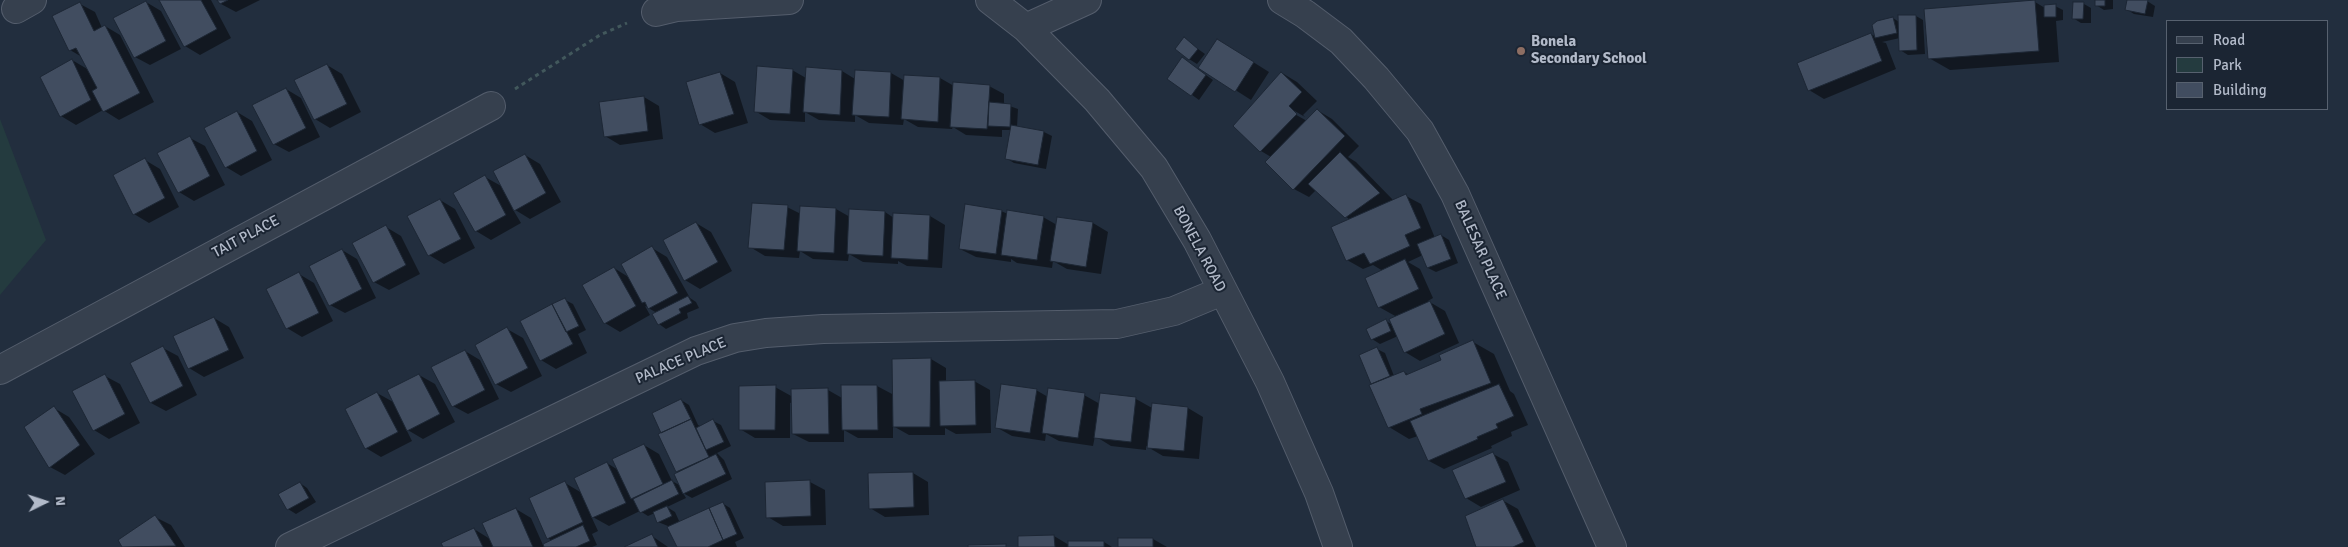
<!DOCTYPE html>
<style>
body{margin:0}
#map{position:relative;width:2348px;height:547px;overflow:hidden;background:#222e3e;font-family:Signika,sans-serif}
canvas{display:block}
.legend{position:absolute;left:2166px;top:20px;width:162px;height:90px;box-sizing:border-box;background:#1b2533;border:1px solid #57616f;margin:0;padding:6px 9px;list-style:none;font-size:15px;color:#b2bac9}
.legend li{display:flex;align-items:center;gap:10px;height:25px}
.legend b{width:25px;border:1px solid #57616f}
.north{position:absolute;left:20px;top:477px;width:50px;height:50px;-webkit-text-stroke:4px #1b2533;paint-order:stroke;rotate:86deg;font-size:14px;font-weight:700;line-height:20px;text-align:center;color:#b2bac9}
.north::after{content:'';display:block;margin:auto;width:18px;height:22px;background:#b2bac9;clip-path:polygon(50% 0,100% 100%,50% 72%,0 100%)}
</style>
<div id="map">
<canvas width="2348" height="547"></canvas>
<ul class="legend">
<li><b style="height:6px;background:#36404e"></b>Road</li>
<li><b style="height:14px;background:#243b3f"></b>Park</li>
<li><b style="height:14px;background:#414d60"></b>Building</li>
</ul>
<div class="north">N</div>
</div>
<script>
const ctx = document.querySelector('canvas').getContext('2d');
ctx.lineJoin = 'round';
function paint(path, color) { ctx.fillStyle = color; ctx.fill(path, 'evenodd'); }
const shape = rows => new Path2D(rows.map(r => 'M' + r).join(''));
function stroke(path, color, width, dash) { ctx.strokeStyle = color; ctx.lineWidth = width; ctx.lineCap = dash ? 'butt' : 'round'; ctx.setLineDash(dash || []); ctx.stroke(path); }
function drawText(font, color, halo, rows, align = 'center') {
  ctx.font = font + ' Signika,sans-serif'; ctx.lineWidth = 4; ctx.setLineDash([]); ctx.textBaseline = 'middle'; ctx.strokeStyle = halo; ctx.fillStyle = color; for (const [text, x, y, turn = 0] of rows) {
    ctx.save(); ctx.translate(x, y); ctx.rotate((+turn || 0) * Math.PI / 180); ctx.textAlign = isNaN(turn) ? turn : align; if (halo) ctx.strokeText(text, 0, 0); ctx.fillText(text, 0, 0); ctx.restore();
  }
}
paint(shape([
 [0,119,46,240,0,295]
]), '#243b3f');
paint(shape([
 [160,0,211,0,231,38,200,55,185,46],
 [219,0,260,0,236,12,221,4],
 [2096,0,2113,0,2113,9,2104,10,2096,5],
 [2128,0,2147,1,2155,6,2153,17,2134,14,2126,9],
 [146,2,161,11,181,49,150,65,135,57],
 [2035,2,2045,8,2055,6,2063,10,2063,20,2056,21,2059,62,1950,70,1929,58],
 [80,4,95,12,102,28,105,26,120,35,154,102,119,120,103,110,76,125,61,116,72,60,89,70,82,57,70,50],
 [2084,4,2091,8,2091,23,2081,23,2073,18],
 [1916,16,1923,20,1925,54,1908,55,1900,50,1900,38,1882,42,1886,43,1896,69,1824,99,1809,90,1871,34,1876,37,1893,18,1899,22],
 [1184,39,1205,54,1197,64,1189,59],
 [1218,40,1269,72,1251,100,1201,68,1199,70,1213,80,1199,100,1169,78,1199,70],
 [327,65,342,74,361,112,330,128,315,119],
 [792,70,806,78,842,71,855,79,856,71,891,73,905,81,905,76,940,78,954,86,989,86,1004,94,1004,104,1018,109,1017,127,1044,132,1052,136,1046,169,1014,163,1006,158,1011,130,1002,130,1002,137,966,135,953,127,952,129,918,127,904,119,903,125,869,123,855,115,855,122,819,120,805,112,805,122,770,120,755,111],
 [720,73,735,82,748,123,715,133,700,124],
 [1282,73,1297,82,1317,101,1303,115,1305,117,1293,110,1291,112,1307,121,1317,110,1332,119,1359,146,1348,157,1356,162,1394,201,1406,196,1421,204,1435,238,1441,235,1449,240,1458,263,1436,272,1428,268,1423,255,1408,262,1420,269,1433,298,1428,301,1445,311,1459,343,1420,361,1405,352,1398,336,1380,344,1372,339,1386,321,1393,325,1397,317,1379,307,1383,271,1373,265,1363,269,1347,260,1350,220,1316,190,1309,197,1294,189,1271,157,1261,151,1235,126],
 [286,89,301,98,320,137,289,152,274,144],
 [644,97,659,106,663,139,620,145,605,136],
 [237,112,252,121,272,160,241,176,226,167],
 [190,138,205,146,225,185,194,201,179,192],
 [525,155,540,164,561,202,530,219,512,208,521,223,491,240,476,231,485,177,503,187],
 [145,160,160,169,179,207,149,223,134,214],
 [440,200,455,209,475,248,444,264,429,255],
 [787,207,801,214,801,207,836,209,850,217,850,211,885,212,894,218,930,216,945,225,942,268,907,266,898,261,898,264,863,262,849,254,848,261,813,259,800,251,799,258,765,256,750,247],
 [1001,211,1008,214,1043,217,1057,225,1058,218,1093,223,1108,232,1101,274,1067,269,1053,261,1052,268,1017,263,1011,259,1011,262,976,257,960,249],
 [696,223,711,232,732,271,700,289,685,280],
 [386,227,401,236,420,274,389,290,374,282],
 [652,248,667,257,690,298,696,302,699,308,687,313,688,318,666,329,659,324,657,313,645,306,650,315,620,332,605,323,614,268,630,278],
 [342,250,357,259,376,298,345,313,330,305],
 [299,274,314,283,333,321,302,337,287,328],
 [565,300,573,304,586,330,578,334,587,353,556,369,541,360],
 [214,318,229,327,244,358,204,377,189,368],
 [507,329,523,338,542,376,511,392,496,384],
 [1473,342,1494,354,1510,391,1514,394,1528,425,1511,432,1512,436,1491,446,1492,448,1444,469,1429,461,1418,436,1409,439,1389,427,1361,355,1377,349,1385,353,1394,376,1404,372,1409,375,1443,361],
 [163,348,178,356,197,395,166,411,151,403,132,364],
 [465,351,480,360,499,399,468,414,453,406],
 [931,359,946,368,946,382,974,381,990,390,991,433,956,434,945,428,945,435,909,435,893,426,893,438,858,438,844,430,844,442,809,442,793,434,793,402,790,403,790,438,755,438,740,429,775,387,793,397,828,390,842,398,877,386,894,395],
 [419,375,435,384,455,422,423,439,406,429,412,441,381,457,366,448,377,393,395,403],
 [105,376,120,384,140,423,109,439,94,430],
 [1036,390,1048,397,1084,395,1100,404,1136,399,1152,408,1188,408,1203,417,1199,459,1163,456,1146,446,1146,450,1111,446,1095,436,1093,446,1059,441,1046,434,1045,441,1012,436,996,427],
 [681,400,689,405,698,425,702,427,713,421,721,425,731,446,717,453,724,460,732,479,692,498,683,493,686,498,667,507,675,512,680,523,722,503,730,508,744,538,735,542,737,547,678,547,668,526,658,522,655,513,648,516,640,511,609,526,591,516,598,531,592,534,597,545,592,547,444,547,474,529,490,539,516,509,531,518,543,545,552,541,548,538,565,483,582,493,607,463,618,470,644,445,659,454,672,481,681,486,679,473,660,435],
 [54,408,69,417,95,454,65,475,50,467],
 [1493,454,1508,462,1520,490,1481,507,1466,498],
 [913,473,928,482,929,515,885,517,870,508],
 [810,482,825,490,826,525,783,526,768,517],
 [300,483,307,488,316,502,296,514,288,509],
 [1502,500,1518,509,1536,547,1478,547,1469,528],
 [155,517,171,525,185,547,124,547,120,540],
 [652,536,668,547,627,547],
 [1054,536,1069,545,1104,542,1112,547,1020,547,1019,537],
 [1153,539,1167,547,1119,547]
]), '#0007');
const building = shape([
 [159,0,201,0,217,29,184,47,159,0],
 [217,0,228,0,220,4,217,0],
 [2035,0,2039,51,1928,59,1924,9,2035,0],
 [2095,0,2105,0,2105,6,2095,6,2095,0],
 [2127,0,2148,0,2145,14,2125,10,2127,0],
 [146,1,166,41,134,58,113,18,146,1],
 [80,2,94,31,105,25,140,93,103,112,92,91,97,88,76,48,69,51,52,16,80,2],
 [2073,2,2084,2,2083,19,2072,19,2073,2],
 [2056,4,2056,17,2044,17,2044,5,2056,4],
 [1898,15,1916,15,1917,50,1899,51,1898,15],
 [1893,17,1897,33,1875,38,1872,25,1877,21,1893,17],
 [1871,33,1882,61,1808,91,1797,63,1871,33],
 [1184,37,1198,49,1189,60,1175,49,1184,37],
 [1217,39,1254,62,1235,92,1198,68,1217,39],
 [1182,57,1206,75,1191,96,1167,79,1182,57],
 [72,59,91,100,60,117,40,77,72,59],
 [327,64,347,104,314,120,294,80,327,64],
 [757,66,793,69,790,114,754,112,757,66],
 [806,67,842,70,840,115,803,112,806,67],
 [855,70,891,72,889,117,852,115,855,70],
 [720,72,734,114,699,125,686,82,720,72],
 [1281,72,1302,92,1289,106,1297,114,1260,152,1233,126,1281,72],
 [904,75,940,77,938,122,901,119,904,75],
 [953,82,990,85,987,129,950,127,953,82],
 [286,88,306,128,273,145,252,105,286,88],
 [644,96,648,131,604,137,599,102,644,96],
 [989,102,1011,104,1010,127,988,126,989,102],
 [1317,109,1345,136,1293,190,1265,162,1317,109],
 [237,111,257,151,225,168,204,128,237,111],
 [1011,125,1044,131,1038,165,1005,159,1011,125],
 [190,136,210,176,178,193,157,153,190,136],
 [1340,152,1380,193,1345,218,1308,184,1340,152],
 [525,154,546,193,514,211,493,171,525,154],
 [145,158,165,198,133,215,113,175,145,158],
 [485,175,506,215,475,232,453,193,485,175],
 [1406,194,1421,228,1405,235,1410,246,1370,264,1364,253,1346,261,1331,227,1406,194],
 [440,199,461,239,428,256,407,216,440,199],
 [752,203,788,205,784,250,748,248,752,203],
 [965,204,1002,210,996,254,959,249,965,204],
 [800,206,836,208,834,253,797,251,800,206],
 [849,209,885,211,883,256,847,254,849,209],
 [1007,210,1044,216,1037,260,1001,255,1007,210],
 [893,213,930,215,928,260,891,258,893,213],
 [1057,217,1093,222,1086,267,1050,261,1057,217],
 [696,222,718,262,684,281,663,240,696,222],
 [386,225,406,265,373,283,352,243,386,225],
 [1441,234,1451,259,1427,268,1417,244,1441,234],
 [652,246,678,293,648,309,645,302,642,303,621,264,652,246],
 [342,249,362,289,329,306,309,266,342,249],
 [1405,259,1419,289,1378,308,1365,278,1405,259],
 [614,267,636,306,604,324,582,285,614,267],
 [299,272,319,313,286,329,266,289,299,272],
 [688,296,692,303,679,309,681,313,658,325,652,314,688,296],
 [565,298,579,326,566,332,552,304,565,298],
 [1430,301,1445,334,1404,353,1389,319,1430,301],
 [552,304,573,344,540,361,520,321,552,304],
 [214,317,229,350,188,369,173,336,214,317],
 [1386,319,1391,331,1371,340,1366,329,1386,319],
 [507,327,528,368,495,385,475,345,507,327],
 [1473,340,1491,383,1420,409,1422,414,1388,428,1369,385,1404,371,1406,375,1441,360,1439,355,1473,340],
 [163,346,183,386,150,403,130,363,163,346],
 [1377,347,1390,376,1371,384,1359,355,1377,347],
 [465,350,485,390,452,407,431,367,465,350],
 [931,358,930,427,893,427,892,359,931,358],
 [105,374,125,414,93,431,72,391,105,374],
 [419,374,440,414,407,431,387,390,419,374],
 [975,380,976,425,940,426,939,381,975,380],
 [1001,384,1037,389,1030,433,995,428,1001,384],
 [1499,384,1514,416,1496,424,1498,428,1477,437,1478,439,1428,461,1410,421,1499,384],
 [776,385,775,430,739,430,739,386,776,385],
 [841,385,877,385,878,430,842,430,841,385],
 [828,388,829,434,792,434,791,389,828,388],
 [1048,388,1085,393,1078,438,1042,433,1048,388],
 [377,392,398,432,365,449,345,409,377,392],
 [1100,393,1136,397,1131,442,1094,438,1100,393],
 [681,399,691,419,661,433,652,413,681,399],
 [1152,403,1188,407,1184,451,1147,448,1152,403],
 [54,406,80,445,49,468,24,427,54,406],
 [691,419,709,457,676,472,658,434,691,419],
 [713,419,724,442,706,450,696,428,713,419],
 [644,444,663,484,631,499,612,459,644,444],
 [1493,452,1506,482,1465,499,1452,470,1493,452],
 [716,454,726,474,683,494,674,474,716,454],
 [607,462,626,503,592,518,574,478,607,462],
 [913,472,914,507,869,509,868,473,913,472],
 [672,480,679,494,640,513,633,499,672,480],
 [810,480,811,516,766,518,765,482,810,480],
 [565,481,583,522,547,539,529,498,565,481],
 [300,482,309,498,287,510,278,494,300,482],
 [1503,499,1524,542,1513,547,1476,547,1465,516,1503,499],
 [723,502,737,534,723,540,709,508,723,502],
 [667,506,672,516,657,523,653,512,667,506],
 [516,508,533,547,493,547,482,523,516,508],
 [709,508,723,540,708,547,677,547,667,527,709,508],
 [155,515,176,546,122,547,118,540,155,515],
 [583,525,590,541,576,547,544,547,543,544,583,525],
 [474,528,483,547,443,547,441,543,474,528],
 [652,534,658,547,624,547,652,534],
 [1054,535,1055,547,1018,547,1018,536,1054,535],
 [1118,538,1153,538,1153,547,1118,547,1118,538],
 [1068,541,1104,541,1104,547,1068,547,1068,541],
 [1006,544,1006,547,968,547,968,545,1006,544]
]);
paint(building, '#414d60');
stroke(building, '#1d2735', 1);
const minor = shape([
 [990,0,1026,28,1097,100,1154,168,1197,240,1270,382,1319,493,1338,547],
 [1282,0,1305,14,1341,41,1376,78,1420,131,1455,194,1612,547],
 [16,9,32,0],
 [656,12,677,7,789,0],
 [1026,28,1087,0],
 [0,370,491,106],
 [290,547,696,351,735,338,766,333,823,329,1117,324,1174,311,1222,291]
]);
stroke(minor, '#545d6c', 30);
stroke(shape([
 [515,89,600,35,627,23]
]), '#42585c', 3, [4, 4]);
stroke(minor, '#36404e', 28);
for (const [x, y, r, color] of [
 [1521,51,5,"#8d6e63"]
]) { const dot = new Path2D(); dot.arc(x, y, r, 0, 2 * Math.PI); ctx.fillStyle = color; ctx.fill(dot); stroke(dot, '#1b2533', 2); }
drawText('bold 15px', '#b2bac9', '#1b2533', [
 ["Bonela",1531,42],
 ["Secondary School",1531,59]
], 'left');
drawText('15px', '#b2bac9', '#1b2533', [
 ["TAIT PLACE",246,237,-28],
 ["BONELA ROAD",1199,249,62],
 ["BALESAR PLACE",1480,250,66],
 ["PALACE PLACE",681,361,-23]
]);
</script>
